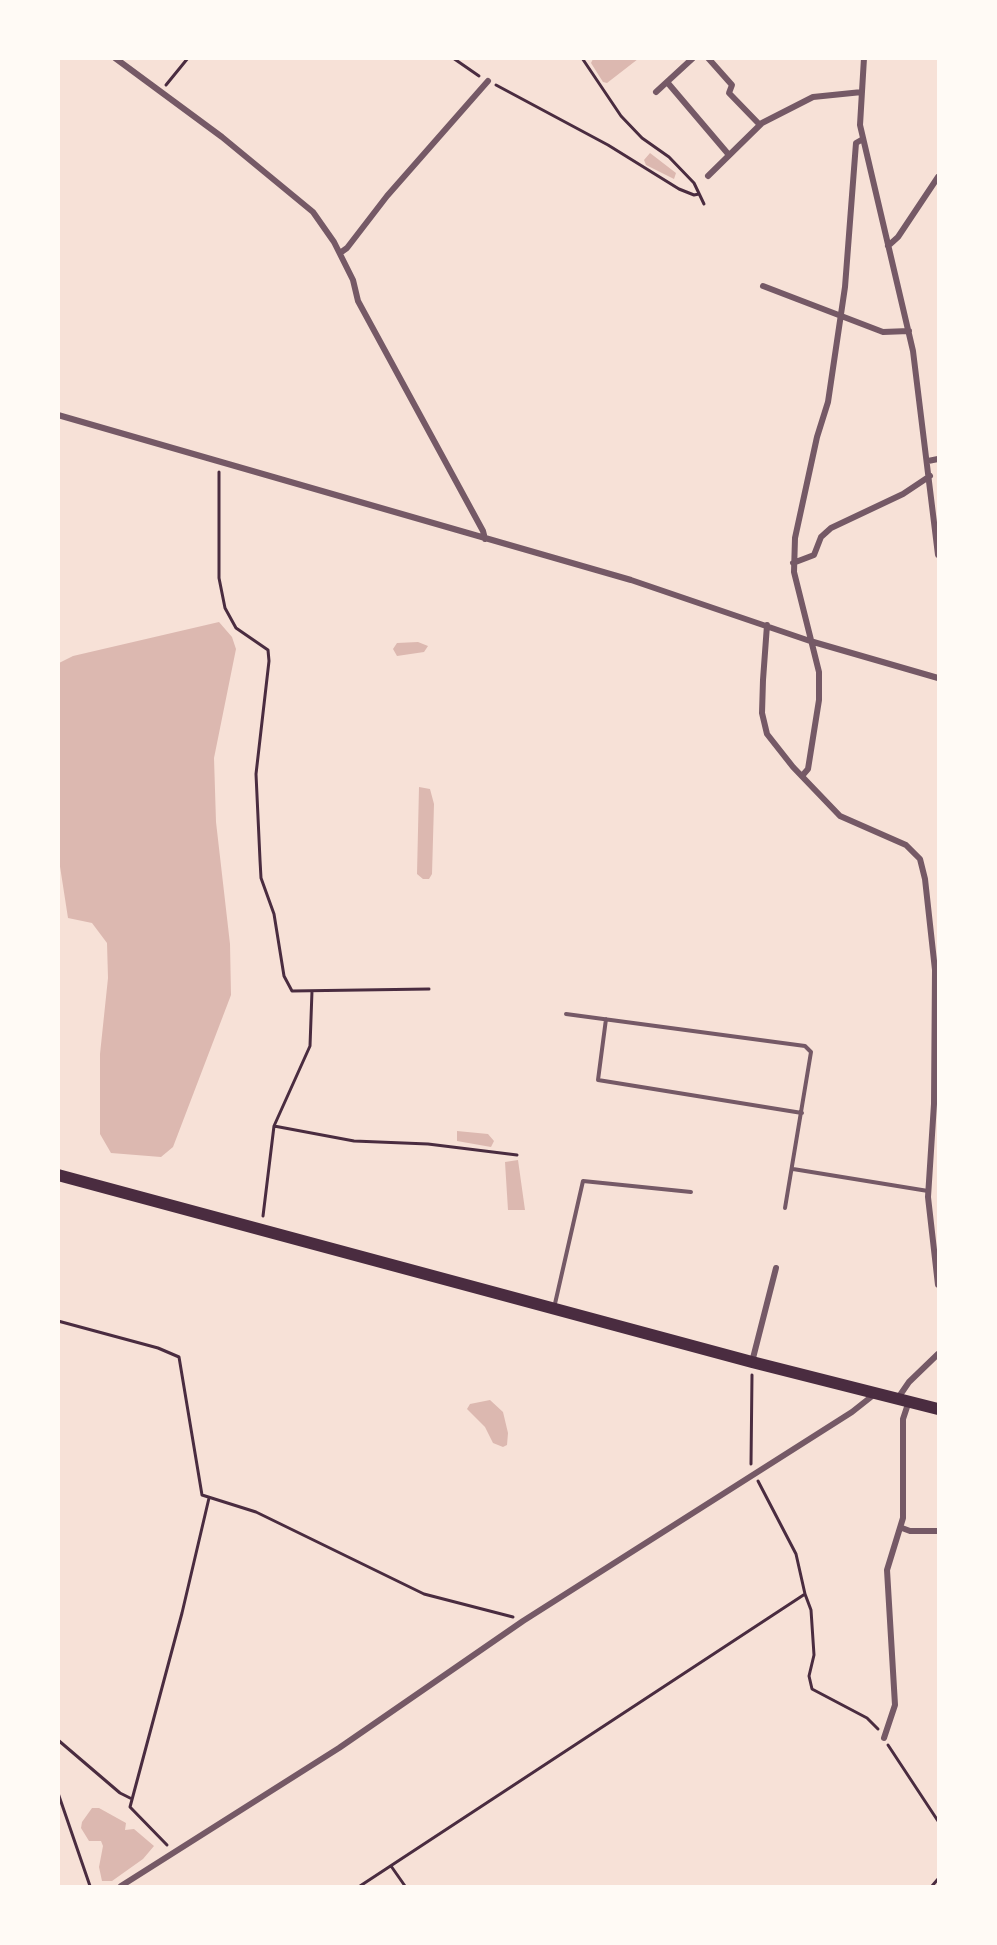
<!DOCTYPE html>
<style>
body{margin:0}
#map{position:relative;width:997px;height:1945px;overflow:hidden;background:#f7e1d7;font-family:Overpass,sans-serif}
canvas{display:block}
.frame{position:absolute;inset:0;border:60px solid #fffaf5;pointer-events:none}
</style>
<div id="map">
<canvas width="997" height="1945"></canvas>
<div class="frame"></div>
</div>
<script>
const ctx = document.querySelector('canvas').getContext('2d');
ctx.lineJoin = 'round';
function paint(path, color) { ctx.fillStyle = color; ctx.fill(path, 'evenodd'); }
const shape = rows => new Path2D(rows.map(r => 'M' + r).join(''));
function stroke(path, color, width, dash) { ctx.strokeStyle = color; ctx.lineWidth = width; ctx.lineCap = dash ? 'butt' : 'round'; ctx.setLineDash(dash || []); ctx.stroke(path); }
paint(shape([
 [593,59,638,59,607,83,603,82,591,63],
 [650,153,676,173,674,179,646,165,644,160],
 [219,622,232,637,236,649,214,758,216,822,230,944,231,995,173,1147,161,1157,111,1153,100,1134,100,1054,108,978,107,943,92,923,68,918,59,860,59,663,73,656],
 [418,642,428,646,424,652,397,656,393,649,397,643],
 [419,787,430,789,434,804,432,874,429,879,423,879,417,874],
 [457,1131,488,1134,494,1141,491,1147,457,1141],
 [518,1160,525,1210,508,1210,505,1162],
 [490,1400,503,1412,508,1433,507,1445,503,1447,493,1443,485,1427,467,1409,470,1404],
 [92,1808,99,1808,126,1823,125,1830,134,1829,154,1846,143,1859,112,1881,102,1881,99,1867,103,1846,101,1841,89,1841,81,1828,82,1822]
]), '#dcb8b0');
stroke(shape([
 [453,58,479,76],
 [582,58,621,116,642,138,669,157,694,183,704,204],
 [166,85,188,58],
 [496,85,608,145,679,189,694,195,699,194],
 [219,472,219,578,225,608,236,628,268,650,269,661,256,774,260,860,261,878,274,914,284,976,292,991,429,989],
 [274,1126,354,1141,428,1144,517,1155],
 [263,1216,274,1126,310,1046,312,991],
 [58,1321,158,1348,179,1357,202,1495,256,1512,424,1594,513,1617],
 [751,1464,752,1375],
 [758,1481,796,1554,805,1594,811,1610,814,1655,809,1676,812,1689,867,1718,878,1729],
 [58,1740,120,1793,132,1799],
 [888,1745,938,1821],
 [58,1793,90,1886],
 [167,1845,130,1807,182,1613,209,1498],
 [391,1866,405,1886],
 [360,1886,805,1594],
 [932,1886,938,1879]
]), '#4a2c40', 3);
stroke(shape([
 [566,1014,805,1046,811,1052,785,1208],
 [606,1019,598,1080,802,1113],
 [793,1169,928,1191],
 [554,1308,583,1181,691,1192]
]), '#755966', 4);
stroke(shape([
 [115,58,222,137,313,212,334,242,353,280,358,301,483,531,485,539],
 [708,58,732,85,729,93,760,125],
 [864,58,860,125,913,351,938,555],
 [667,82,729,155],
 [656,92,693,58],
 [708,176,762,123,813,97,862,92],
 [888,246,898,237,938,177],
 [340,253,347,248,387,196,488,81],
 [763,286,883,332,909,331],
 [58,415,631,580,810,641,938,678],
 [928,461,938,459],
 [793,563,814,555,821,537,831,528,903,494,930,476],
 [767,625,763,680,762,713,767,734,793,767,840,816,906,845,920,859,925,879,935,970,934,1104,928,1197,938,1285],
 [802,776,808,769,819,700,819,672,794,572,795,538,817,437,828,402,845,287,856,143,863,139],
 [752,1362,776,1268],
 [898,1398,909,1382,938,1354],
 [902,1528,910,1531,938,1531],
 [884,1738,895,1705,887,1570,903,1518,903,1419,909,1401],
 [121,1886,339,1748,523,1621,852,1412,876,1393]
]), '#755966', 6);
stroke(shape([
 [58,1175,752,1362,938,1409]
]), '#4a2c40', 12);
</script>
